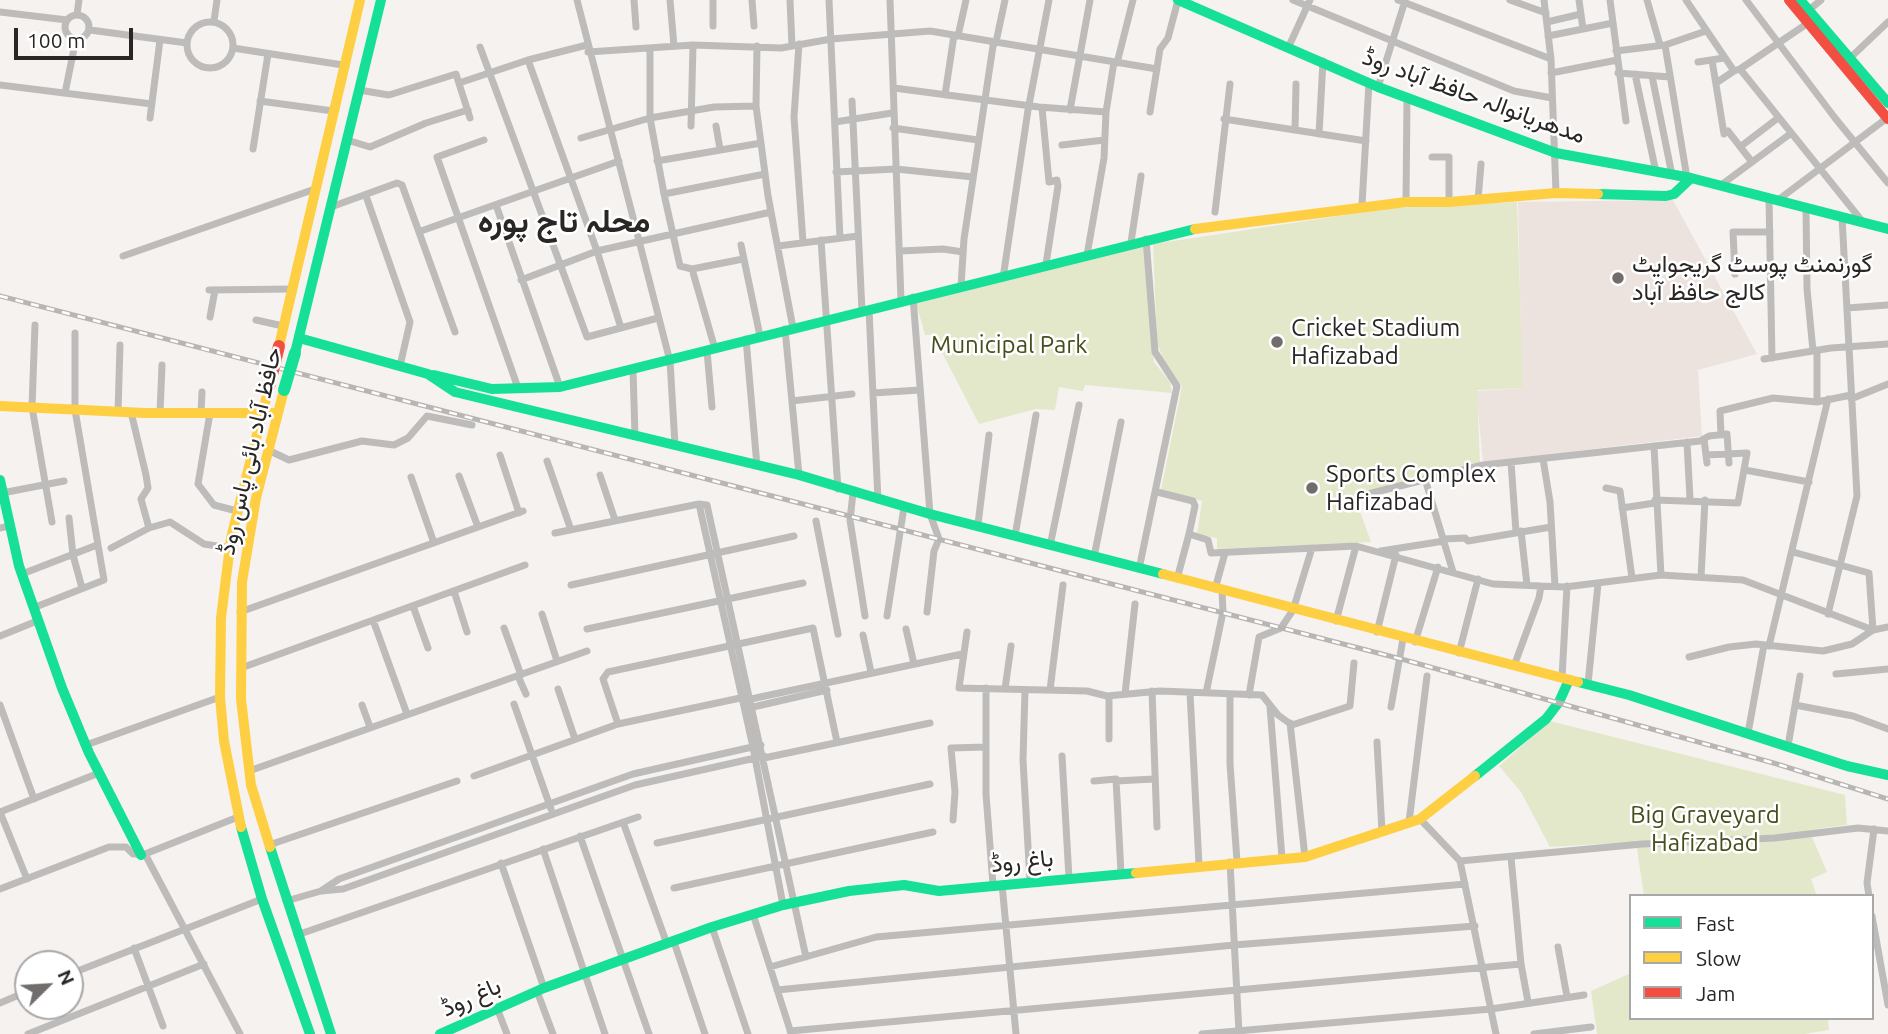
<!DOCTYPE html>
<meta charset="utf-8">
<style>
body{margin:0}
#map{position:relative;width:1888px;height:1034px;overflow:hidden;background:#f6f2f0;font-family:Ubuntu,sans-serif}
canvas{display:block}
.legend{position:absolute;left:1629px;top:894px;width:245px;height:126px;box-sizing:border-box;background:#fff;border:2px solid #a9a8a8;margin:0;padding:9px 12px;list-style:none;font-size:21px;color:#292625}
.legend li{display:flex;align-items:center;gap:14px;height:35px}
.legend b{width:35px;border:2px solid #a9a8a8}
.north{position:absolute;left:14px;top:950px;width:70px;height:70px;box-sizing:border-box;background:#fff;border:2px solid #a9a8a8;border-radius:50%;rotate:66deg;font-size:19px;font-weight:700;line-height:28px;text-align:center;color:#292625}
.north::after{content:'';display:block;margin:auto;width:24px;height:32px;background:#716d6c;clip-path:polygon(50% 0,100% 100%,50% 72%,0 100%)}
.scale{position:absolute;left:14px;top:28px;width:119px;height:32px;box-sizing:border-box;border:4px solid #292625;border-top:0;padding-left:9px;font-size:21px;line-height:24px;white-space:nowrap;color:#292625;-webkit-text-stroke:5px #fff;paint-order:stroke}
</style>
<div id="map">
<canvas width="1888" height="1034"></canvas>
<ul class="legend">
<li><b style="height:9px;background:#16e098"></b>Fast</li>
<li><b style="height:9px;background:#ffcf43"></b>Slow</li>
<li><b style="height:9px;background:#f24e42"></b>Jam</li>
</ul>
<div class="north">N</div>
<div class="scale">100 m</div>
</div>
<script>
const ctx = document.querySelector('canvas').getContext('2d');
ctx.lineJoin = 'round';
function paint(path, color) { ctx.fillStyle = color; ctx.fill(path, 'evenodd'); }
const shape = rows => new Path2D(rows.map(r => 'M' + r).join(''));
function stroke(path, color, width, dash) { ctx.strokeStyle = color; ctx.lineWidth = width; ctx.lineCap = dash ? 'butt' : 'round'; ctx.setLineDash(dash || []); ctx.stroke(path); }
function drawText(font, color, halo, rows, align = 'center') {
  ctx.font = font + ' Ubuntu,Vazirmatn,sans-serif'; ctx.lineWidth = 5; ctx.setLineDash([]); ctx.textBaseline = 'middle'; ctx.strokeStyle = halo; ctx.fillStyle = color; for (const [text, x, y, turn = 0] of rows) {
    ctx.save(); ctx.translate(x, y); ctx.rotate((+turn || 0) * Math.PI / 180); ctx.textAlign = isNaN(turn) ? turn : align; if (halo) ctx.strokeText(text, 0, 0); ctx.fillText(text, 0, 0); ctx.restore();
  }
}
paint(shape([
 [1673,200,1757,354,1698,370,1702,436,1483,462,1476,391,1522,388,1518,202]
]), '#ece3de');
paint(shape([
 [1517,202,1523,388,1477,390,1480,463,1354,495,1371,542,1217,549,1217,538,1197,534,1202,501,1161,490,1182,386,1166,366,1157,343,1153,244,1392,208],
 [1144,244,1154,362,1170,382,1172,393,1085,385,1083,391,1059,387,1055,410,1036,409,979,424,933,335,925,335,916,303],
 [1550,721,1845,795,1847,825,1809,830,1827,872,1811,879,1817,896,1644,896,1636,842,1550,847,1521,792,1499,766],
 [1631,973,1631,1018,1831,1018,1828,1019,1829,1030,1804,1034,1597,1034,1591,991]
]), '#e4e8cb');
stroke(shape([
 [577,0,670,361,675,445],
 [634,0,636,27],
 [670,0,674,46],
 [713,0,713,26],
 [752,0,754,26],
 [790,0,792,46],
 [829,0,840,238],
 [890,0,901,300],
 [1293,0,1514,91,1552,98],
 [1398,0,1551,59],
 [1510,0,1546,13],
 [1544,0,1551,59,1556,193],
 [1579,0,1583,29],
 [1610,0,1626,121],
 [1647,0,1660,45],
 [1686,0,1734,71,1740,69,1862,221],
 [1746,0,1835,118,1888,183],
 [1809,10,1821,0],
 [0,12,67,20],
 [77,14,79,0],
 '65 27a12 12 0 1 1 24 0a12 12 0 1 1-24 0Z',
 [214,21,217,0],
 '187 45a23 23 0 1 1 46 0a23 23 0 1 1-46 0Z',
 [1547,22,1581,14],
 [90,30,187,43],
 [958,36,966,0],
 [1548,36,1613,23],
 [799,44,794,117,803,242],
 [1665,45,1687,178],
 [757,46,756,106,768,196,793,328],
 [1289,46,1310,0],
 [480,47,587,337,658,318],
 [233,48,343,65],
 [650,48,650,118,664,194,680,266,692,269,715,349],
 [1616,51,1665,45,1706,31],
 [588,52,693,45,781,48,831,39,930,31,1157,69],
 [1849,59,1888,22],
 [528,60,597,251,621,328],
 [1712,60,1724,134,1728,131,1752,162],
 [1698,62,1724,58],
 [1117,63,1133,0],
 [1740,69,1808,23],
 [1551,73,1617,60],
 [1618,73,1670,77],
 [1635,74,1656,172],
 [1652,76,1672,175],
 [459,83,528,60,587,45],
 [1716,83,1734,71],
 [0,85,152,104],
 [1378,87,1405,1],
 [894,88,1039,107,1106,112],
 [359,90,389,95,456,74,470,118],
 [65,93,76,39],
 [945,95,954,35],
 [260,101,333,111],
 [852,101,862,311],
 [1042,108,1049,182,1057,180,1058,186,1046,264],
 [1070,110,1090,0],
 [1150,112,1160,49,1168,38,1178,0],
 [150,118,160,40],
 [1224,119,1366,141],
 [835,122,892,113],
 [691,126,693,45],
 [716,126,720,149],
 [893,128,978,140],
 [1295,130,1296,84],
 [1319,134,1323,61],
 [581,138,650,118,714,107,756,106],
 [347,140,370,147,426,123,468,110],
 [484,140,437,157,518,388],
 [1062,145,1104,140],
 [1740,147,1778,118],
 [253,149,268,54],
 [1432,157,1449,157,1449,202],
 [657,161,761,143],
 [836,172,896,169,973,177],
 [1721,185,1790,134],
 [664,194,765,174],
 [366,196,410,322,400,366],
 [1769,199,1772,358],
 [1478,200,1481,164],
 [1778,200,1887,118],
 [1406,202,1407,98],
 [496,205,560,387],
 [1362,205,1369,82],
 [331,207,397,183,402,185,455,332],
 [1806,208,1807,289,1813,351],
 [1215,212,1230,84],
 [421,231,619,161],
 [821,240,838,489],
 [1131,242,1141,176],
 [741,245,760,336],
 [778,246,858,236],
 [900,251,943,249,963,252],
 [1087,255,1104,158,1106,112,1114,62],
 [123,256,315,189],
 [692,269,743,259],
 [1735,274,1733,232,1770,232],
 [1003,278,1028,110,1049,0],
 [521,280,597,251,771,212],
 [961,286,964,239,993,46,996,42,1005,0],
 [209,290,292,289],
 [913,297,930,514,939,539,934,551,927,612],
 [1847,308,1888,305],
 [869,310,878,500],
 [210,317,215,290],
 [256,320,283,326],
 [35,325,32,407,52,522],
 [785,329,799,475],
 [746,339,757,466],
 [1817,350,1817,402],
 [707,351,712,407],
 [1764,359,1831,348,1888,344],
 [633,369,635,436],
 [873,393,920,390],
 [1851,399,1888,384],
 [792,401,852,394],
 [118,412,120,345],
 [131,412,146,475,148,488,141,499,149,528],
 [160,413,162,365],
 [201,413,202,392],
 [210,413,198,484,214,505,237,511],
 [1721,435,1720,411,1773,398,1817,402,1851,395],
 [1704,439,1707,463],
 [1687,442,1690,499],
 [1654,446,1661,575],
 [268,450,289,460,362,441,394,445,408,438,427,416,472,425],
 [500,455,519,513],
 [1543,459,1550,502,1555,586],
 [547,461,571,530],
 [1511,462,1516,532],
 [1745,470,1809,482],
 [600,475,615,520],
 [459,476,478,527],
 [411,477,434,543],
 [1425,479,1453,572],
 [1606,488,1620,491,1632,578],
 [1157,492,1193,501,1195,506,1189,534,1208,540,1211,553,1356,546,1493,584,1565,587,1661,575,1743,580,1873,630],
 [2,493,64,481],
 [853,493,850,520,865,616],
 [1360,496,1483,465,1700,441,1709,436,1727,434,1729,463],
 [1655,500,1738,503,1747,453,1706,455],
 [699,504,753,747,783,905],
 [1622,508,1655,503],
 [69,518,73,555,82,588],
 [816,521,838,634],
 [978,524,989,435],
 [0,528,9,526],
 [1521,531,1527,585],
 [555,533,699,504,707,505,806,957],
 [1015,536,1036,415],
 [1444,539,1465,538,1468,541,1551,527],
 [1050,546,1079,405],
 [111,548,149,528,170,522,204,544,230,548],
 [1381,551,1444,541],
 [1793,552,1869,573,1873,630],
 [1094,557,1121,422],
 [1139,569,1177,386,1155,352,1146,239],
 [22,574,97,545],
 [1701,577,1705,500],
 [1177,579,1189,534],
 [571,585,794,536],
 [1215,589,1225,553],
 [454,591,467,632],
 [413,606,428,648],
 [33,608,104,580,75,410,75,333],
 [240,612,523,511],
 [542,614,557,661],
 [1828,614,1857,496,1842,217],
 [887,616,904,507],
 [373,620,407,714],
 [1336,621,1356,546],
 [504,628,521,675],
 [587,629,803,583],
 [906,629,914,664],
 [967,632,959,688,1087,691,1107,696,1160,691,1262,695,1278,715,1292,725,1350,706,1354,663],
 [1377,632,1396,555],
 [863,635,871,672],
 [0,636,37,621],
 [1415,642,1438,567],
 [1769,646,1828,399],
 [1459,653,1478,579],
 [1689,657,1729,647,1756,644,1823,651,1852,644,1873,630,1888,627],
 [1514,666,1539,598,1541,586],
 [241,668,525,565],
 [1836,674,1888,669],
 [518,676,526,694],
 [1562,678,1567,586],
 [1588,684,1598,584],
 [986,688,986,794,993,885],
 [558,689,575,739],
 [1005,689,1011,646],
 [1025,690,1023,760,1030,881],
 [1050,690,1063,585],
 [1152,691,1157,827],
 [1190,693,1199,865],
 [1206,693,1223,612,1222,591],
 [1125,694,1135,604],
 [1230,694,1230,764,1237,861],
 [1249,695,1259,637,1281,628,1293,610,1312,548],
 [1109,696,1109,739],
 [751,699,962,654],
 [514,704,551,809],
 [0,705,34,799],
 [362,705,370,727],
 [1795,705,1853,716,1888,729],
 [753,707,827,690],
 [1270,707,1282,858],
 [1391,707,1403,639],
 [1290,723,1305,857],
 [618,724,603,679,608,672,813,628,837,742],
 [1748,733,1764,645],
 [1377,742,1382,831],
 [86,745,220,697],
 [1788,746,1800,676],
 [1062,756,1069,878],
 [764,758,930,723],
 [249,771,587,651],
 [474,776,618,724,745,697],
 [1094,781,1116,779,1121,873],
 [1116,781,1154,779],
 [0,812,99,773],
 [0,812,27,879],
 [1420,819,1460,861,1496,1034],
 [953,820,955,792,951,748,985,747],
 [623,822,667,944],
 [1409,822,1427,676],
 [580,836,649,1034],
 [657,843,930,784],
 [269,845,457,781],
 [543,849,605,1034],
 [145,854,240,1034],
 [1511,857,1521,964,1528,1002],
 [1460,861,1642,844,1775,838,1858,828,1888,831],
 [1230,862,1239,1033],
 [501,863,544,988],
 [1002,884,1016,1034],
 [674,888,933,832],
 [0,889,109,847,126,847,133,854,145,854,238,817],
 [321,891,339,879,633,774,761,745],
 [1869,896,1867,883,1874,829],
 [286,901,321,891,343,889,635,785,764,756],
 [753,914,791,1033],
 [1872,916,1888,1005],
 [712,927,748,1034],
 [297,935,638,817],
 [674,942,705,1034],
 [1558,947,1567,997],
 [134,948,163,1026],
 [770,967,876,937,1465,884],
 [70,974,262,899],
 [777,990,1234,945,1475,926],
 [537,991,553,1034],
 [0,1003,28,991],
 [497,1008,507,1034],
 [790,1031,1521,964],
 [28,1034,204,964],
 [1202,1034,1491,1009,1584,995],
 [1534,1034,1591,1027]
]), '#bebcbb', 7);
stroke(shape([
 [1178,0,1378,87,1556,153,1691,178,1888,229],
 [1800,0,1888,103],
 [1598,194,1666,196,1674,194,1691,178],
 [299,338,428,374,455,392,799,475,930,514,1163,574],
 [295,353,381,0],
 [434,375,492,389,560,387,1195,229],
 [0,480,19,566,62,688,89,753,141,855],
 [1578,682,1629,695,1847,766,1888,775],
 [1475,776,1546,719,1559,702,1569,680],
 [241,827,262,899,310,1034],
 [270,847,331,1034],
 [440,1034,544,988,712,927,783,905,849,891,904,885,939,891,1136,873]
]), '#16e098', 10);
stroke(shape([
 [1195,229,1406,202,1449,202,1556,193,1598,194],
 [279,346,360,0],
 [0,406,145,413,278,413],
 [1163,574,1578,682],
 [241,827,224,741,220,697,221,618,231,538,269,387],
 [270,847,251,785,241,699,242,582,256,498,284,390],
 [1136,873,1305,857,1420,819,1475,776]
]), '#ffcf43', 10);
stroke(shape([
 [1789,0,1888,119]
]), '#f24e42', 10);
const rail = shape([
 [0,296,1405,660,1777,764,1888,799]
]);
stroke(rail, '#b8b6b5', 5);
stroke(rail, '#fff', 2.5, [8]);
stroke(shape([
 [284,390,295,353]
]), '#16e098', 12);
stroke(shape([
 [269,387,279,346]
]), '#f24e42', 12);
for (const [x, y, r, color] of [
 [1618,278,7,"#716d6c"],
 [1277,342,7,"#716d6c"],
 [1312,488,7,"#716d6c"]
]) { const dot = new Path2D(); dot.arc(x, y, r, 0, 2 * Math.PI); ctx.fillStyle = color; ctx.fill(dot); stroke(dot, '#fff', 2.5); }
drawText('24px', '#292625', '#fff', [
 ["مدھریانوالہ حافظ آباد روڈ",1474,96,20],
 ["حافظ آباد بائی پاس روڈ",250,451,-77],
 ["باغ روڈ",1022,861,-6],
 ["باغ روڈ",471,997,-24]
]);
drawText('24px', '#292625', '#fff', [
 ["گورنمنٹ پوسٹ گریجوایٹ",1632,264],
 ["کالج حافظ آباد",1632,292],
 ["Cricket Stadium",1291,328],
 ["Hafizabad",1291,356],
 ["Sports Complex",1326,474],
 ["Hafizabad",1326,502]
], 'left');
drawText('24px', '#464e1b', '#fff', [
 ["Municipal Park",1009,345],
 ["Big Graveyard",1705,815],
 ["Hafizabad",1705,843]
]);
drawText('bold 32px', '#292625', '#fff', [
 ["محلہ تاج پورہ",564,221]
]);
</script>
